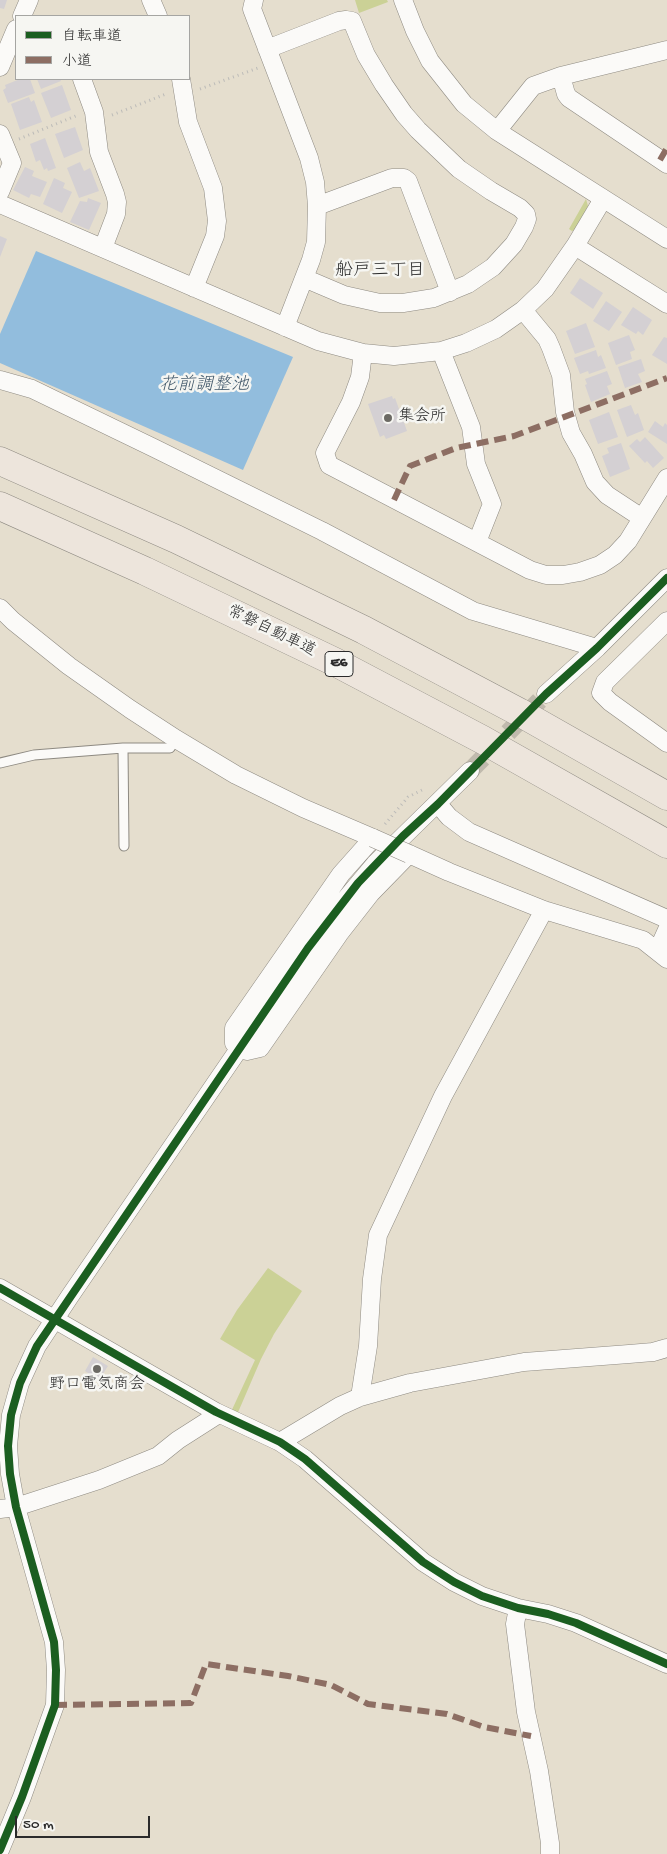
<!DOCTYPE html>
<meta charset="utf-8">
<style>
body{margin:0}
#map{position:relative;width:667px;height:1854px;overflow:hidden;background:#e5dece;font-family:"Gochi Hand","Klee One",sans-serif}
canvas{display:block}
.legend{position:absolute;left:15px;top:15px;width:175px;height:65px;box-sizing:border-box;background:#f6f6f2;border:1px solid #a5a5a2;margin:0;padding:6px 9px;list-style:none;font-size:15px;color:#2b2b2b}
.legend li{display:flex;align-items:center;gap:10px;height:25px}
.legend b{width:25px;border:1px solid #a5a5a2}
.scale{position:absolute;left:15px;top:1816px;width:135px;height:22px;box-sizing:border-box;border:2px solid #2b2b2b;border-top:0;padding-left:6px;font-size:15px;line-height:18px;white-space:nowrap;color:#2b2b2b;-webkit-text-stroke:4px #f6f6f2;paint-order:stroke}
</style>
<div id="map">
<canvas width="667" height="1854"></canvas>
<ul class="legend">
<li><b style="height:6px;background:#1b5e20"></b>自転車道</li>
<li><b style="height:6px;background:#8d6e63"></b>小道</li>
</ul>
<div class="scale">50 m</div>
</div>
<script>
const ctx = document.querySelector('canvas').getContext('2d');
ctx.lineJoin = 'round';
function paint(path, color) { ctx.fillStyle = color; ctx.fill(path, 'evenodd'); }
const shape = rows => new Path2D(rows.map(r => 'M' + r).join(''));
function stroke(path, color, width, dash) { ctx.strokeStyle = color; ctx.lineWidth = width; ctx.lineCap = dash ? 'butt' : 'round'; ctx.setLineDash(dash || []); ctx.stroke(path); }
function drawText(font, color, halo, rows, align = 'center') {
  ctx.font = font + ' "Gochi Hand","Klee One",sans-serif'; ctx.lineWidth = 5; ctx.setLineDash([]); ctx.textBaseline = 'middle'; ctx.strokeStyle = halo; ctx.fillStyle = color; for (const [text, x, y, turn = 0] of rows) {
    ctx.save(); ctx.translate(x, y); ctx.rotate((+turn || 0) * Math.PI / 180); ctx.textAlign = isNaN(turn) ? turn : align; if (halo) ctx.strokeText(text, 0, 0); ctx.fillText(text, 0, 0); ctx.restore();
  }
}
paint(shape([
 [355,0,387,0,388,2,359,13],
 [586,199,588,206,575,230,572,231,569,229],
 [268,1268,302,1291,274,1334,261,1359,236,1417,230,1414,255,1360,220,1339,237,1310]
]), '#cbd196');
paint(shape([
 [36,251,293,357,243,470,0,363,0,334]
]), '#92bddd');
paint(shape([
 [0,0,7,0,4,9,0,8],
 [20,79,30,79,35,93,8,103,3,90,6,88,5,85],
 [37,79,60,79,61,81,41,89],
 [62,85,71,110,51,118,41,93],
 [29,97,31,102,34,100,42,122,20,130,11,104],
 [75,127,83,150,64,158,55,134],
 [45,138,56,168,48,171,47,168,44,170,40,160,36,162,30,144],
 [80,162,84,171,90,168,99,191,79,198,67,168],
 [25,167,34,171,32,176,47,182,40,197,31,194,29,198,13,190],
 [54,178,65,183,63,188,72,192,62,213,43,204],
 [88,198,101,203,89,230,70,222,80,201,87,202],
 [0,236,7,239,0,257],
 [580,278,603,293,593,309,570,293],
 [606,301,622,312,609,331,593,321],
 [633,307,652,320,643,335,638,331,636,334,621,325],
 [586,323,595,347,575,354,566,331],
 [629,335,635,350,630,352,632,359,616,365,608,343],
 [664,337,667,338,667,364,652,355],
 [596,350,598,357,601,355,606,368,589,374,588,371,580,374,574,358],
 [641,359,645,371,638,374,642,382,625,388,618,367],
 [607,371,612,384,607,386,610,394,591,402,585,385,587,384,585,379],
 [392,396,393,399,395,398,407,431,386,439,384,435,380,437,368,404],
 [631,405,635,415,638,413,644,430,627,437,617,410],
 [609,412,618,437,598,444,589,420],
 [655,421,663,427,665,423,667,425,667,444,648,432],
 [645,437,664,458,653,468,647,461,645,463,629,446,637,439,640,442],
 [621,443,630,469,610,477,602,456,609,453,607,448],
 [93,1357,108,1366,99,1380,85,1371]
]), '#d4d0d3');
stroke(shape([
 [470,771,546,694]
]), '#c0baad', 18, [18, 9]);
const lane = shape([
 [123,748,124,846],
 [0,763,34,755,123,748,170,748,176,739]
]);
const street = shape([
 [151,0,158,16],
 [254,0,252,9,309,158,315,182,317,206,316,242,311,260,285,327],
 [403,0,415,31,430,61,464,104,497,131,667,239],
 [22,16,29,0],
 [267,49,339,21,346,20,352,21,366,55,384,85,404,114,418,130,459,169,491,191,520,208,526,214,527,219,524,227,514,244,493,267,468,284,434,298,403,303,380,303,344,295,304,278],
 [0,67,16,29],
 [561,76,566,94,569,98,667,164],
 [82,79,94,112,99,152,115,194,117,202,116,214,103,248],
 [181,79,188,122,213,188,217,221,215,236,194,288],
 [497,131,533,86,561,76,667,50],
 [0,134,12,163,0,192],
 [0,204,318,341,363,353,394,356,441,351,466,343,496,329,523,310,545,289,575,246,603,199],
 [317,206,392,178,404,178,408,181,450,292],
 [575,246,667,304],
 [523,310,547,339,551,348,561,375,565,412,571,433,583,454,595,482,607,495,642,518],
 [441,351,471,427,476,464,492,504,477,542],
 [363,353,360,377,351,402,325,453,329,465,530,570,546,575,563,575,580,572,600,565,615,555,628,541,667,478],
 [0,380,32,389,154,448,322,531,473,611,597,648],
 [0,608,13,621,69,666,130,709,176,739,236,775,303,808,373,838,341,874,234,1028,234,1043,240,1048,247,1051,260,1048,339,934,371,893,409,854,449,872,544,910,643,940,667,959],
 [667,621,605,682,601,693,610,702,667,743],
 [546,694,597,648,667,578],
 [438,804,449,817,469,832,667,919],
 [658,950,667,930],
 [0,1288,216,1412,280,1442,305,1459,423,1562,454,1582,482,1596,518,1608,548,1614,576,1623,667,1664],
 [360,1397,368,1346,372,1279,378,1235,443,1096,544,910],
 [280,1442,340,1406,360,1397,410,1383,524,1362,629,1354,653,1352,667,1348],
 [0,1509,16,1507,99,1480,158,1456,178,1440,214,1417,216,1412],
 [518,1608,515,1624,526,1712,539,1771,550,1843,550,1854],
 [0,1850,22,1797,55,1705,56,1670,54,1642,16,1507,10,1474,8,1446,11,1415,20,1383,37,1346,70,1296,308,948,338,908,375,864,470,771]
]);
const highway = shape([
 [0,461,176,539,364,630,519,712,667,796],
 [0,506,145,571,335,662,483,740,667,844]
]);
stroke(lane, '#8e8a82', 11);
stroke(street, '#8e8a82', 19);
stroke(highway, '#8e8a82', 29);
stroke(shape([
 [200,89,258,68],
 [112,115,166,94],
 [19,139,78,115],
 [385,824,408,797,424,789]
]), '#bcbbb8', 3, [1, 4]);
stroke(lane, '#fbfaf8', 9);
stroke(street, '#fbfaf8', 18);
stroke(highway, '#ede5dc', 28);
const streetBridge = shape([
 [373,838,409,854]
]);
stroke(streetBridge, '#8e8a82', 19, []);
stroke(streetBridge, '#fbfaf8', 18);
stroke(shape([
 [660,160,667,148],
 [394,500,410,466,456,448,514,436,667,378],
 [55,1705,191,1703,206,1664,288,1676,331,1685,368,1704,447,1714,484,1727,531,1736]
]), '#8d6e63', 6, [12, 6]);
stroke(shape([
 [0,1288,216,1412,280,1442,305,1459,423,1562,454,1582,482,1596,518,1608,548,1614,576,1623,667,1664],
 [0,1850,22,1797,55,1705,56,1670,54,1642,16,1507,10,1474,8,1446,11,1415,20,1383,37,1346,308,948,358,883,403,836,438,804,546,694,597,648,667,578]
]), '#1b5e20', 8);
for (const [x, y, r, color] of [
 [388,418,5,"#6c6a64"],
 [97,1369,5,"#6c6a64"]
]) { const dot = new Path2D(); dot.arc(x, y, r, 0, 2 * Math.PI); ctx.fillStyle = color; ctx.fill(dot); stroke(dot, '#f6f6f2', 2); }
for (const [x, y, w] of [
 [339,664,28]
]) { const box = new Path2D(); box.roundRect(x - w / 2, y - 12.5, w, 25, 4); ctx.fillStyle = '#f6f6f2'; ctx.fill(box); stroke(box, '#2b2b2b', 1); }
drawText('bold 15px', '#2b2b2b', null, [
 ["E6",339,664]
]);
drawText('16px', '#2b2b2b', '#f6f6f2', [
 ["集会所",398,418],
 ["野口電気商会",97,1386,"center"]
], 'left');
drawText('16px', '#2b2b2b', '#f6f6f2', [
 ["常磐自動車道",271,632,26]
]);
drawText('18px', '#2b2b2b', '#f6f6f2', [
 ["船戸三丁目",380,272]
]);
drawText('italic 18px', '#43596b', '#f6f6f2', [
 ["花前調整池",204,386]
]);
</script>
